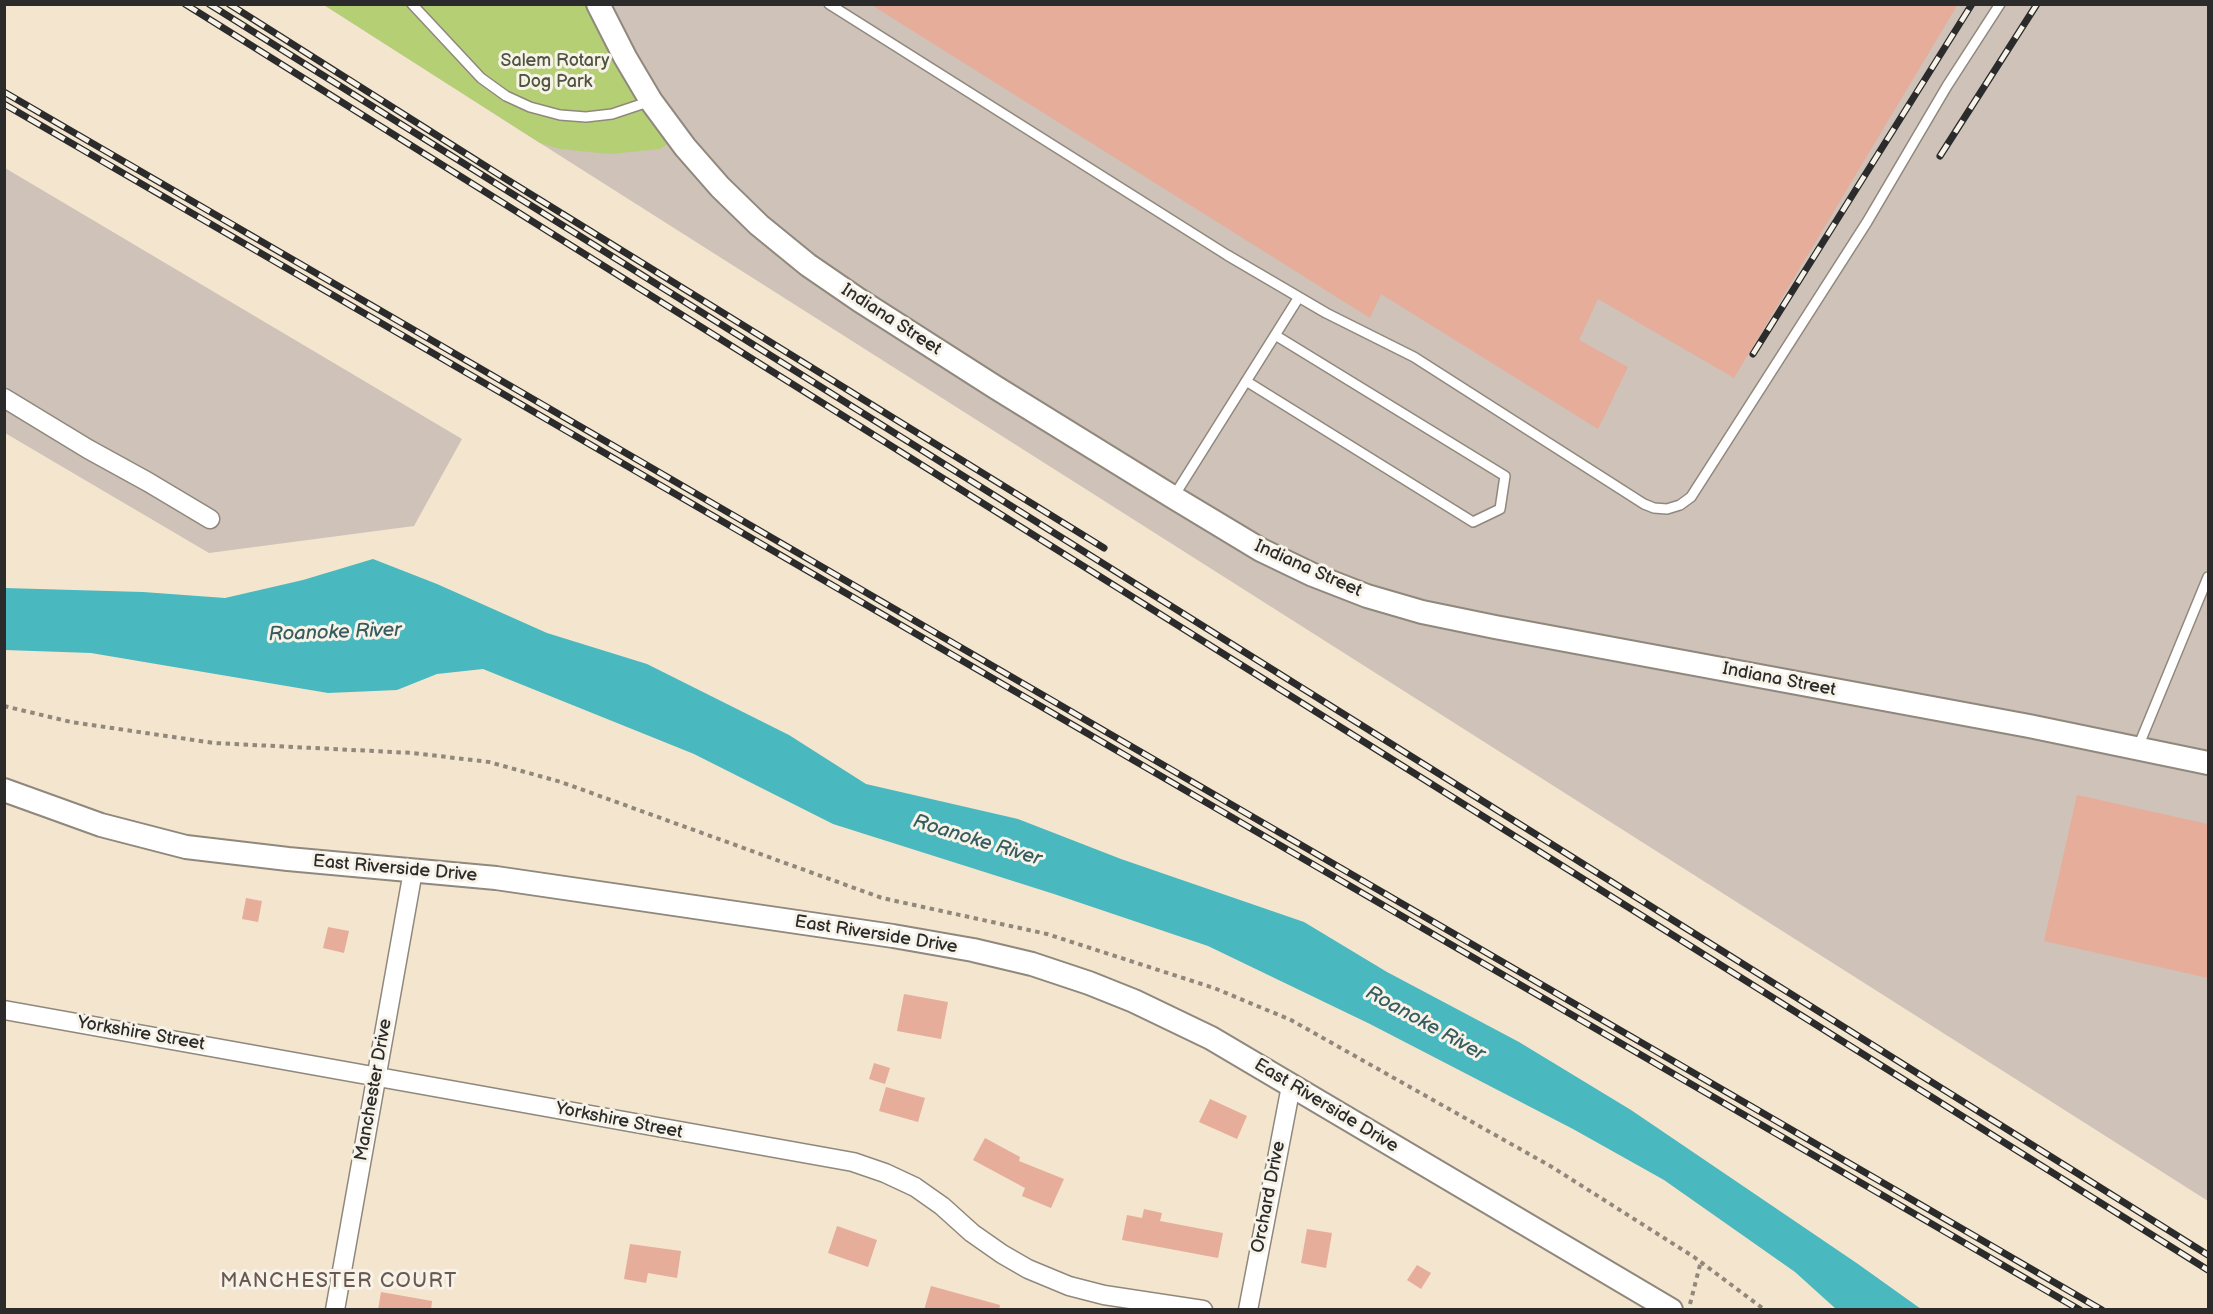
<!DOCTYPE html>
<style>
body{margin:0}
#map{position:relative;width:2213px;height:1314px;overflow:hidden;background:#f4e5ce;font-family:"Balsamiq Sans",sans-serif}
canvas{display:block}
.frame{position:absolute;inset:0;border:6px solid #2b2b2b;pointer-events:none}
</style>
<div id="map">
<canvas width="2213" height="1314"></canvas>
<div class="frame"></div>
</div>
<script>
const ctx = document.querySelector('canvas').getContext('2d');
ctx.lineJoin = 'round';
function paint(path, color) { ctx.fillStyle = color; ctx.fill(path, 'evenodd'); }
const shape = rows => new Path2D(rows.map(r => 'M' + r).join(''));
function stroke(path, color, width, dash) { ctx.strokeStyle = color; ctx.lineWidth = width; ctx.lineCap = dash ? 'butt' : 'round'; ctx.setLineDash(dash || []); ctx.stroke(path); }
function drawText(font, color, halo, rows, align = 'center') {
  ctx.font = font + ' "Balsamiq Sans",sans-serif'; ctx.lineWidth = 6; ctx.setLineDash([]); ctx.textBaseline = 'middle'; ctx.strokeStyle = halo; ctx.fillStyle = color; for (const [text, x, y, turn = 0] of rows) {
    ctx.save(); ctx.translate(x, y); ctx.rotate((+turn || 0) * Math.PI / 180); ctx.textAlign = isNaN(turn) ? turn : align; if (halo) ctx.strokeText(text, 0, 0); ctx.fillText(text, 0, 0); ctx.restore();
  }
}
paint(shape([
 [324,5,2208,5,2208,1201,540,143],
 [5,168,462,439,414,526,209,553,5,433]
]), '#cec2b9');
paint(shape([
 [324,5,598,5,678,137,660,149,610,154,560,149,540,143]
]), '#b5cf75');
paint(shape([
 [373,559,437,584,547,633,647,664,789,735,866,784,1018,819,1121,859,1304,922,1387,972,1519,1042,1631,1110,1858,1264,1921,1309,1836,1309,1795,1272,1664,1180,1573,1129,1370,1024,1208,946,1054,894,833,824,694,754,483,669,437,674,397,690,328,693,91,653,5,650,5,588,143,592,225,598,303,580]
]), '#49b8bf');
paint(shape([
 [870,4,1958,4,1734,378,1598,299,1579,340,1628,367,1598,429,1381,294,1370,318],
 [2077,795,2208,824,2208,978,2044,941],
 [246,898,262,901,258,922,242,919],
 [328,927,349,931,344,953,323,948],
 [904,994,948,1002,941,1039,897,1031],
 [874,1063,890,1068,885,1084,869,1079],
 [886,1087,925,1098,918,1122,879,1111],
 [1210,1099,1247,1116,1237,1139,1199,1122],
 [985,1138,1020,1157,1019,1161,1064,1179,1051,1208,1022,1196,1025,1188,973,1160],
 [1144,1209,1162,1213,1160,1221,1223,1233,1218,1258,1122,1240,1127,1215,1142,1218],
 [837,1226,877,1240,868,1267,828,1253],
 [1307,1229,1332,1233,1326,1268,1301,1263],
 [630,1244,681,1251,677,1278,648,1273,646,1283,624,1279],
 [1417,1265,1431,1273,1421,1289,1407,1280],
 [931,1286,1000,1305,999,1310,924,1310],
 [381,1292,432,1301,431,1310,378,1310]
]), '#e6ad9b');
const service = shape([
 [412,4,481,78,506,96,530,107,560,115,586,117,612,114,651,101],
 [829,4,1227,255,1326,313,1414,357,1644,504,1654,508,1667,509,1680,505,1691,497,1867,222,1947,86,2000,4],
 [1246,381,1473,522,1500,509,1505,476,1275,335],
 [1174,496,1299,297],
 [2138,747,2208,577]
]);
const minor = shape([
 [4,398,88,449,148,482,210,519],
 [4,1010,853,1162,885,1173,915,1187,942,1206,972,1233,1002,1254,1028,1269,1069,1286,1104,1295,1203,1310],
 [335,1310,413,871],
 [1248,1310,1291,1086]
]);
const tertiary = shape([
 [598,4,625,57,651,101,685,147,720,187,759,225,808,265,859,300,995,387,1173,497,1261,550,1313,575,1367,596,1422,612,1495,627,2029,726,2208,763],
 [4,790,101,825,186,847,288,859,496,878,893,936,973,950,1032,964,1089,983,1134,1001,1211,1038,1671,1310]
]);
stroke(service, '#90887c', 12);
stroke(minor, '#90887c', 21);
stroke(tertiary, '#90887c', 26);
stroke(shape([
 [4,706,71,722,214,743,413,753,489,762,561,782,882,898,1047,934,1214,988,1291,1020,1552,1167,1694,1257,1765,1310],
 [1690,1304,1701,1261]
]), '#90887c', 4, [4.5, 4.5]);
stroke(service, '#fff', 9);
stroke(minor, '#fff', 18);
stroke(tertiary, '#fff', 22);
const rail = shape([
 [185,4,2208,1270],
 [209,4,2208,1255],
 [229,4,506,179,1104,548],
 [4,92,2102,1310],
 [4,104,2080,1310],
 [1940,156,2037,4],
 [1753,354,1972,4]
]);
stroke(rail, '#2b2b2b', 7);
stroke(rail, '#f7f3e8', 4.5, [14]);
drawText('18px', '#4e543e', '#f7f3e8', [
 ["Salem Rotary",555,61],
 ["Dog Park",555,82]
]);
drawText('18px', '#2b2b2b', '#f7f3e8', [
 ["Indiana Street",891,320,33],
 ["Indiana Street",1308,569,24],
 ["Indiana Street",1779,680,11],
 ["East Riverside Drive",395,869,5],
 ["East Riverside Drive",876,935,9],
 ["Yorkshire Street",141,1034,10],
 ["Manchester Drive",374,1090,-80],
 ["East Riverside Drive",1326,1106,31],
 ["Yorkshire Street",619,1121,11],
 ["Orchard Drive",1269,1197,-79]
]);
drawText('italic 20px', '#365c5f', '#f7f3e8', [
 ["Roanoke River",335,633,-2],
 ["Roanoke River",977,841,17],
 ["Roanoke River",1425,1024,29]
]);
ctx.letterSpacing = '1.5px';
drawText('20px', '#6c5852', '#f7f3e8', [
 ["MANCHESTER COURT",339,1282]
]);
ctx.letterSpacing = '0px';
</script>
